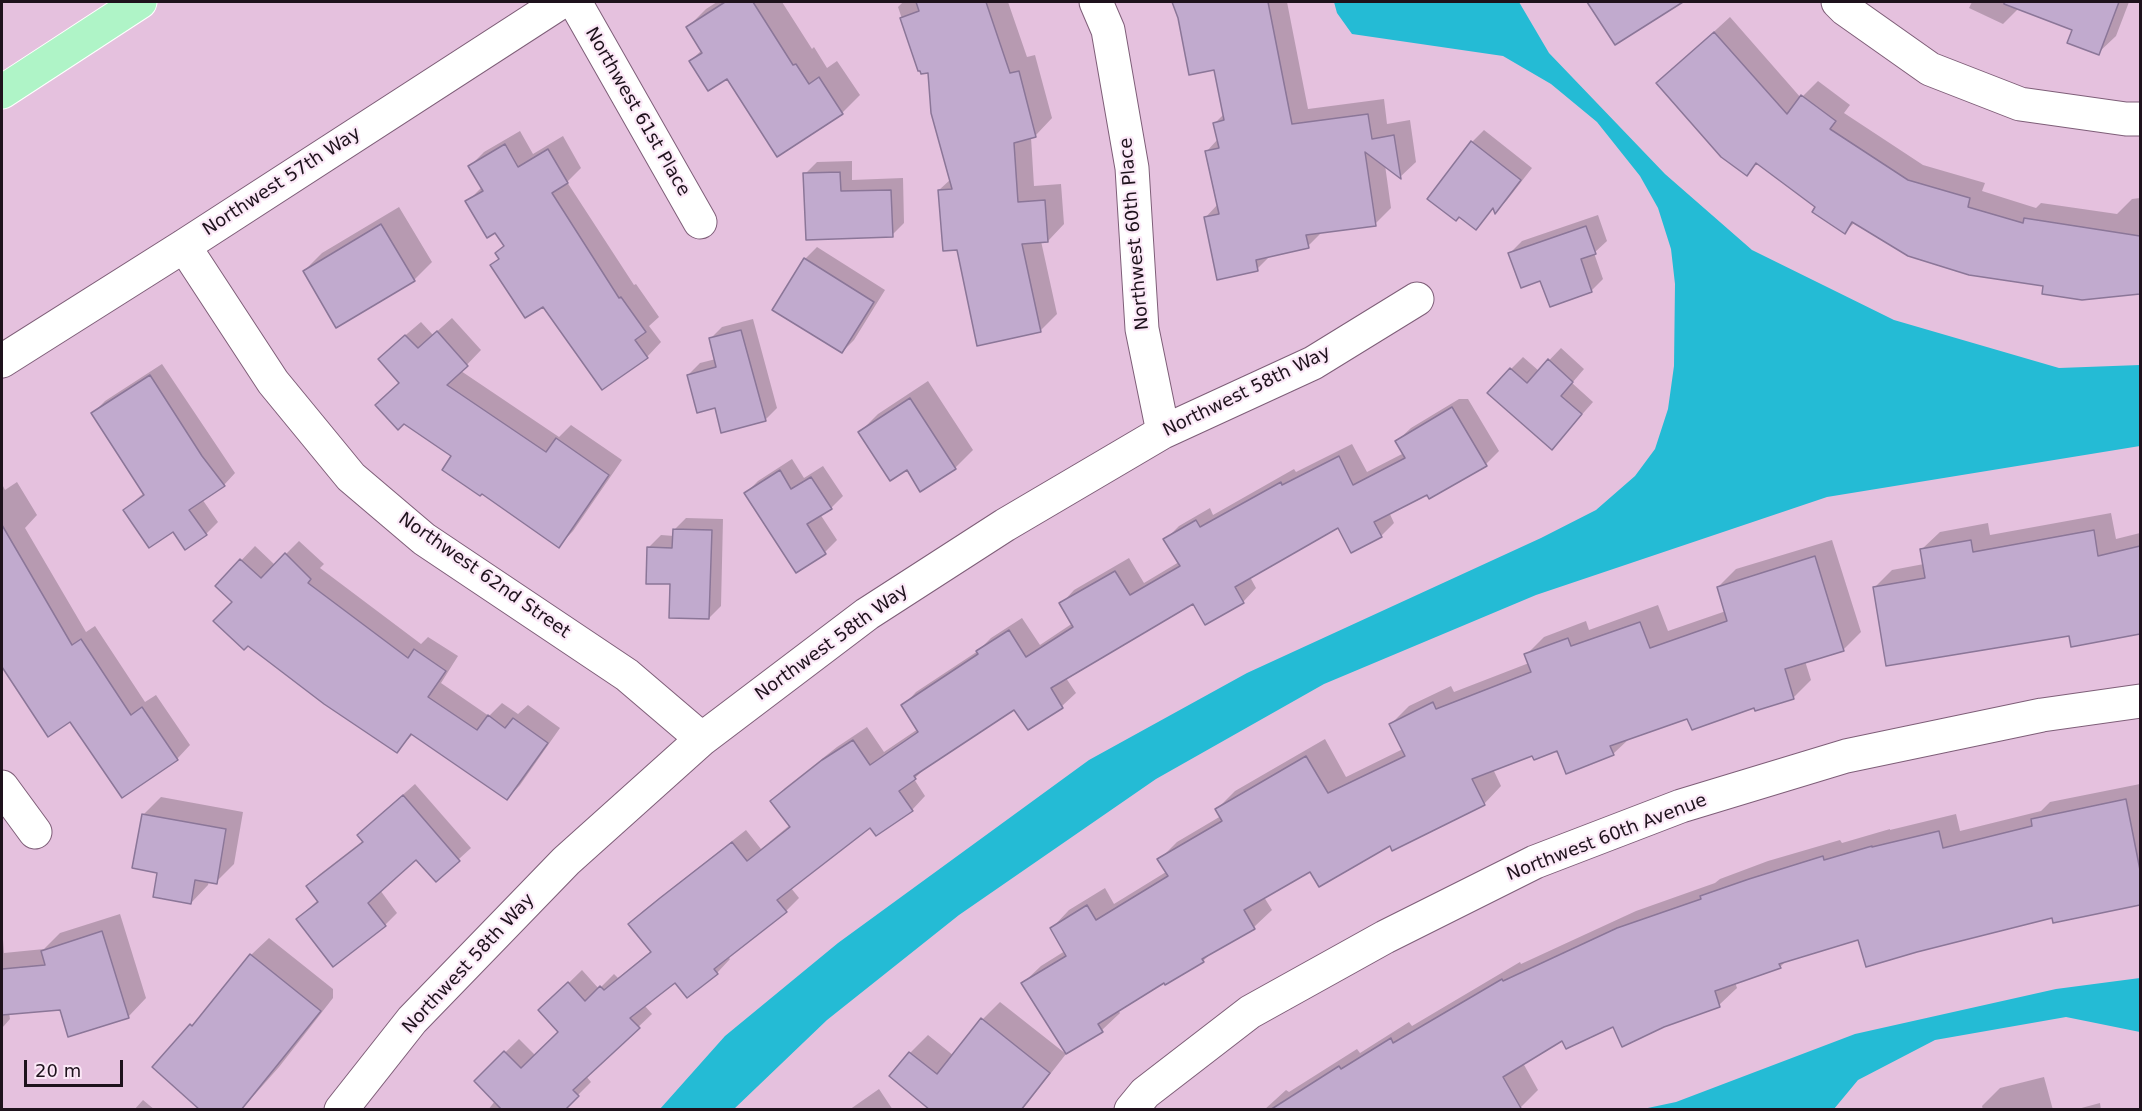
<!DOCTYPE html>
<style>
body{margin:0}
#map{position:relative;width:2142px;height:1111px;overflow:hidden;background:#e5c1de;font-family:"DejaVu Sans",sans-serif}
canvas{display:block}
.frame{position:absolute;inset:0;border:3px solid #1e121c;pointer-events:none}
.scale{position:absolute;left:24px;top:1060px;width:99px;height:27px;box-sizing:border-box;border:3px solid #1e121c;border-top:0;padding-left:8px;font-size:18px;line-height:21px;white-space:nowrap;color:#1e121c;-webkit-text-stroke:4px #fbe8f7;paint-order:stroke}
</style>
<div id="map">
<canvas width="2142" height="1111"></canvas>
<div class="frame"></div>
<div class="scale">20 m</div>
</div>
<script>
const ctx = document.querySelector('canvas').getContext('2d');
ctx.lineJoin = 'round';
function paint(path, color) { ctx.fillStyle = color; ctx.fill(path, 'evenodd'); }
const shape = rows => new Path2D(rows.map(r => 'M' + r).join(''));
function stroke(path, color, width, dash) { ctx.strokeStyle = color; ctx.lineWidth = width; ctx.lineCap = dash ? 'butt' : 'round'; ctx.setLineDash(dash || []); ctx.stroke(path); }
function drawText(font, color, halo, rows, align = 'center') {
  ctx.font = font + ' "DejaVu Sans",sans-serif'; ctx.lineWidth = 4.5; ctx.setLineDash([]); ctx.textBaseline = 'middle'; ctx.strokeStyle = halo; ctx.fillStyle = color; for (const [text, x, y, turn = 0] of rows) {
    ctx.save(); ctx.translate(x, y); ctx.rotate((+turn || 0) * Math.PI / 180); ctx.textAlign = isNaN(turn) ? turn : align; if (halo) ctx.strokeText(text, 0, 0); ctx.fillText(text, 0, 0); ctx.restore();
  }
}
paint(shape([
 [1334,2,1519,2,1549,53,1665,174,1752,250,1894,320,2059,368,2140,365,2140,446,1827,497,1536,595,1324,684,1156,779,959,915,827,1020,734,1109,660,1109,725,1036,838,943,1089,760,1247,673,1541,538,1596,510,1635,476,1655,449,1668,409,1674,366,1675,284,1671,249,1658,208,1640,176,1597,122,1551,84,1503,56,1352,34,1337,13],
 [2140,978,2140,1032,2066,1017,1935,1040,1858,1080,1834,1109,1643,1109,1676,1102,1855,1034,2056,989]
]), '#24bbd5');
paint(shape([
 [717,2,782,2,812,49,814,47,827,68,837,61,860,95,842,113,727,77,690,61,702,50,688,27,706,9],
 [903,2,1008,2,1027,57,1035,55,1052,118,1036,135,1031,137,1034,186,1061,184,1064,224,1048,241,1041,241,1057,314,1040,331,958,248,939,190,951,179,930,72,919,69,898,7],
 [1173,2,1287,2,1308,109,1384,99,1387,124,1410,120,1416,162,1400,177,1385,165,1391,208,1375,224,1323,231,1308,246,1272,254,1257,269,1205,218,1218,204,1207,151,1218,139,1215,123,1224,114,1215,68,1180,18],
 [1588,2,1680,2,1616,43],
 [1972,2,2129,2,2116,36,2098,53,2074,29,2019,8,2003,24,1969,8],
 [1730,17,1801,98,1818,81,1850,105,1844,113,1923,165,1985,183,1982,191,2036,208,2041,203,2117,214,2132,199,2140,198,2140,293,2082,299,1855,222,1845,232,1817,207,1758,163,1746,174,1658,83],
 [1484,130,1532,168,1507,200,1496,212,1494,207,1476,228,1472,142],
 [520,131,533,154,563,136,581,168,567,182,634,285,636,284,659,317,649,326,661,342,647,357,543,305,492,265,500,258,506,245,495,231,467,202,482,187,470,166,484,152],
 [852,161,852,180,903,178,904,223,892,235,805,174,817,162],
 [399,207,432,262,414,280,304,271,322,253],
 [1598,215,1607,241,1594,253,1603,279,1591,291,1541,279,1510,253,1522,241],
 [817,247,885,290,854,340,842,352,805,259],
 [452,318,481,350,461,371,559,437,571,425,622,460,573,531,559,546,482,492,401,382,394,345,421,322,433,335],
 [753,319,777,408,765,420,688,375,700,363,716,359,710,339,722,327],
 [1561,348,1584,369,1572,383,1593,402,1563,436,1511,369,1523,357,1539,371],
 [162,364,235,473,224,485,202,499,218,522,206,534,173,530,124,510,145,492,93,413,105,401],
 [928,381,973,450,955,468,907,468,860,432,878,414],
 [1459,399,1468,399,1499,451,1486,464,1389,512,1394,523,1381,536,1339,526,1250,577,1256,588,1243,602,1193,602,1066,678,1076,693,1062,706,1028,728,1015,708,927,766,914,779,925,796,912,810,871,826,791,888,799,898,786,911,728,957,730,959,717,973,675,980,644,1005,652,1014,586,1076,591,1082,563,1110,488,1110,495,1101,476,1081,519,1039,535,1055,560,1032,540,1011,582,970,599,989,614,974,618,978,651,951,630,925,643,911,746,830,761,849,790,825,772,801,785,788,837,747,867,727,884,752,918,729,903,706,916,692,978,651,991,638,1022,618,1040,645,1073,623,1061,604,1074,590,1129,558,1144,583,1179,562,1165,540,1179,526,1210,508,1213,515,1294,469,1296,472,1352,444,1367,472,1404,453,1397,441,1411,428],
 [792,459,804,478,823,466,843,496,831,508,820,514,837,540,825,552,796,571,746,493,758,481],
 [17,482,37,515,25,528,86,632,95,626,145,702,156,695,190,745,177,759,71,720,48,735,2,665,2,484,5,490],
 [2111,513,2116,539,2140,533,2140,633,2072,645,2070,635,1874,588,1892,570,1924,564,1922,549,1940,532,1988,523,1990,535],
 [686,518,723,519,721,606,709,618,672,583,649,547,661,535,674,536,674,530],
 [1832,540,1861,632,1843,650,1805,661,1811,680,1793,698,1688,717,1630,738,1613,754,1558,749,1533,754,1493,769,1501,786,1484,804,1391,844,1311,870,1264,897,1272,910,1254,927,1212,952,1203,961,1164,981,1118,1010,1120,1013,1102,1030,1023,983,1041,966,1065,951,1052,928,1069,910,1105,888,1114,904,1166,872,1159,860,1177,842,1221,816,1217,809,1235,791,1325,739,1346,777,1403,749,1391,724,1409,706,1451,686,1454,692,1529,663,1526,655,1544,637,1586,621,1589,630,1658,605,1668,631,1726,611,1718,587,1736,569],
 [299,541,324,564,320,568,421,644,428,637,458,656,441,683,489,716,502,703,518,714,528,705,560,728,520,785,507,799,413,734,397,751,217,586,255,546,275,565],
 [415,784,471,848,436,880,416,858,380,890,397,913,385,925,297,919,318,900,308,886,320,874,364,840,371,823],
 [2140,784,2140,904,2054,922,2053,916,1859,938,1786,961,1780,967,1735,982,1737,988,1719,1005,1614,1025,1563,1039,1523,1063,1538,1090,1520,1108,1264,1110,1286,1090,1289,1092,1357,1049,1360,1053,1409,1022,1412,1026,1520,962,1521,964,1636,911,1715,883,1720,879,1768,861,1840,840,1842,843,1890,829,1890,830,1956,814,1960,831,2041,811,2050,802],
 [161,797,243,812,234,864,216,882,209,881,208,885,191,903,159,871,143,815],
 [120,914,146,998,129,1016,69,1035,61,1008,9,1013,10,1019,2,1028,2,925,4,953,44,949,60,933],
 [269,938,333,989,333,998,279,1067,241,1110,154,1067,209,1007,251,955],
 [1000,1002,1066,1054,1022,1110,933,1110,910,1053,928,1035,954,1056,983,1019],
 [2044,1077,2053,1110,1983,1110,1982,1106,2000,1088],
 [879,1089,893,1110,849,1110],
 [143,1100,155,1110,134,1110],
 [2100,1103,2101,1110,2074,1110]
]), '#0003');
const building = shape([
 [725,2,753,2,793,65,796,64,809,84,819,77,843,114,777,157,727,79,708,91,689,61,702,53,686,27,725,2],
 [916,2,986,2,1010,73,1019,71,1036,137,1014,143,1018,202,1045,200,1048,242,1022,244,1041,332,977,346,957,250,943,251,938,190,952,189,931,113,928,73,921,74,920,71,918,71,900,18,919,11,916,2],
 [1172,2,1268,2,1292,124,1368,114,1372,139,1394,135,1401,179,1365,152,1376,226,1306,235,1309,248,1256,260,1258,271,1217,280,1204,217,1219,214,1205,151,1219,148,1213,123,1224,120,1214,70,1189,75,1178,18,1172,2],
 [1587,2,1683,2,1615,45,1587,2],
 [2004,2,2119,2,2099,55,2067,43,2072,30,2004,4,2004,2],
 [1714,32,1787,114,1801,95,1836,121,1830,129,1908,180,1970,198,1968,207,2023,223,2024,218,2140,236,2140,294,2082,300,2042,294,2043,286,1969,275,1908,256,1852,222,1845,234,1812,212,1815,207,1756,163,1747,176,1721,157,1656,83,1714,32],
 [1471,141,1521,180,1495,214,1493,208,1476,230,1459,217,1456,221,1427,199,1471,141],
 [505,144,518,167,548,149,568,183,552,193,619,298,621,297,646,332,635,340,648,358,602,390,543,307,525,318,490,265,499,259,495,253,504,246,495,233,487,238,465,201,483,191,468,166,505,144],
 [840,172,841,191,891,190,893,237,806,240,803,173,840,172],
 [381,224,415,281,336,328,303,271,381,224],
 [1586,226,1596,254,1581,259,1592,292,1550,307,1540,281,1521,288,1508,253,1586,226],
 [804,258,874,302,842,353,772,310,804,258],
 [741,330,766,421,721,433,715,408,697,413,687,375,716,367,709,338,741,330],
 [437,331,468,366,447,385,546,452,556,438,609,475,559,548,482,494,480,496,442,470,451,456,404,424,398,430,375,405,399,383,378,359,405,335,418,348,437,331],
 [1548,359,1573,382,1561,396,1582,414,1552,450,1487,393,1510,368,1527,383,1548,359],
 [150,375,202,456,225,486,189,510,207,535,185,550,173,532,149,548,123,510,144,495,91,413,150,375],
 [910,398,956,469,920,492,907,470,890,481,858,432,910,398],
 [1452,407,1487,466,1429,499,1427,495,1374,522,1382,537,1351,553,1338,528,1235,587,1244,603,1205,625,1193,604,1051,688,1063,708,1028,730,1014,710,914,776,916,779,899,791,913,811,876,836,870,828,777,900,787,912,714,969,718,974,687,998,675,983,630,1018,640,1028,573,1090,579,1096,565,1110,502,1110,474,1081,504,1051,521,1068,558,1032,538,1010,568,982,585,1001,600,986,604,990,651,952,628,924,660,898,732,842,747,861,790,827,770,801,822,760,853,740,870,765,918,732,901,705,978,654,976,651,1009,630,1026,657,1073,627,1059,603,1115,571,1130,595,1180,566,1163,539,1196,520,1200,527,1281,482,1282,485,1339,456,1353,485,1405,458,1395,441,1452,407],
 [780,470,791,489,811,477,832,509,807,524,826,554,796,573,744,493,780,470],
 [2,525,72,645,81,639,131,715,142,707,178,760,122,798,70,722,48,737,2,667,2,525],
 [673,529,712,530,709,619,669,618,670,584,646,584,647,547,672,548,673,529],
 [2094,530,2098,556,2140,546,2140,634,2071,647,2069,636,1886,666,1873,587,1925,578,1920,549,1971,540,1973,552,2094,530],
 [285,553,311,579,308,583,408,658,414,649,446,671,428,697,477,730,488,715,505,728,513,718,548,743,507,800,411,734,397,753,324,704,248,646,244,650,213,621,232,602,215,586,240,559,261,578,285,553],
 [1815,556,1844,651,1785,669,1794,699,1755,711,1754,708,1692,730,1687,719,1610,746,1614,755,1566,774,1557,751,1534,760,1532,756,1472,779,1485,805,1392,851,1390,846,1319,887,1310,872,1244,910,1255,929,1202,959,1204,962,1165,985,1164,983,1098,1024,1103,1032,1066,1054,1021,983,1066,956,1050,928,1087,905,1096,920,1168,876,1157,859,1222,821,1215,809,1306,756,1328,793,1405,756,1389,724,1433,702,1436,709,1531,672,1524,654,1568,638,1571,646,1640,622,1650,648,1727,621,1717,587,1815,556],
 [403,795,460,861,436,882,416,860,368,903,386,926,333,967,296,919,318,902,306,886,363,842,357,835,403,795],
 [2126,799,2140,870,2140,905,2053,923,2052,918,1917,952,1866,967,1858,940,1779,964,1781,968,1715,991,1720,1007,1664,1027,1622,1047,1613,1027,1566,1049,1562,1041,1503,1077,1522,1110,1270,1110,1339,1066,1341,1069,1391,1038,1393,1043,1502,979,1503,981,1617,928,1701,899,1700,896,1749,879,1823,856,1824,860,1872,846,1872,847,1939,831,1943,848,2032,826,2031,819,2126,799],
 [142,814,226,829,217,884,195,880,191,904,153,897,157,873,132,868,142,814],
 [102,931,129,1018,68,1037,60,1010,2,1015,2,969,45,965,41,951,102,931],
 [250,954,321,1011,241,1110,200,1110,152,1067,190,1024,192,1026,250,954],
 [981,1018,1050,1073,1021,1110,930,1110,889,1076,909,1052,937,1074,981,1018]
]);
paint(building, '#c1aace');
stroke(building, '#8b7698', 1.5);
const minor = shape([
 [575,2,700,222],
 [1096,2,1108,30,1132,168,1142,329,1163,432],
 [1838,2,1845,9,1930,69,2020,104,2126,119,2140,119],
 [184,246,273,382,351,477,424,539,627,675,702,739],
 [2,361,184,246,561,2],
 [2,787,35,832],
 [341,1110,412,1020,566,861,702,739,867,614,1005,525,1163,432,1313,363,1417,299],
 [1131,1110,1145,1093,1250,1012,1385,937,1535,862,1681,806,1846,756,2042,715,2140,701]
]);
const major = shape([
 [2,92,140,2]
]);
stroke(minor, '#7e5e78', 35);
stroke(major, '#fff', 35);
stroke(minor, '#fff', 33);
stroke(major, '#aff4c7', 33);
drawText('18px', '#1e121c', '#fbe8f7', [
 ["Northwest 61st Place",637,112,60],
 ["Northwest 57th Way",282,182,-33],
 ["Northwest 60th Place",1135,234,-95],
 ["Northwest 58th Way",1247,392,-26],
 ["Northwest 62nd Street",484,576,35],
 ["Northwest 58th Way",832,643,-36],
 ["Northwest 60th Avenue",1607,838,-21],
 ["Northwest 58th Way",469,964,-47]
]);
</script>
